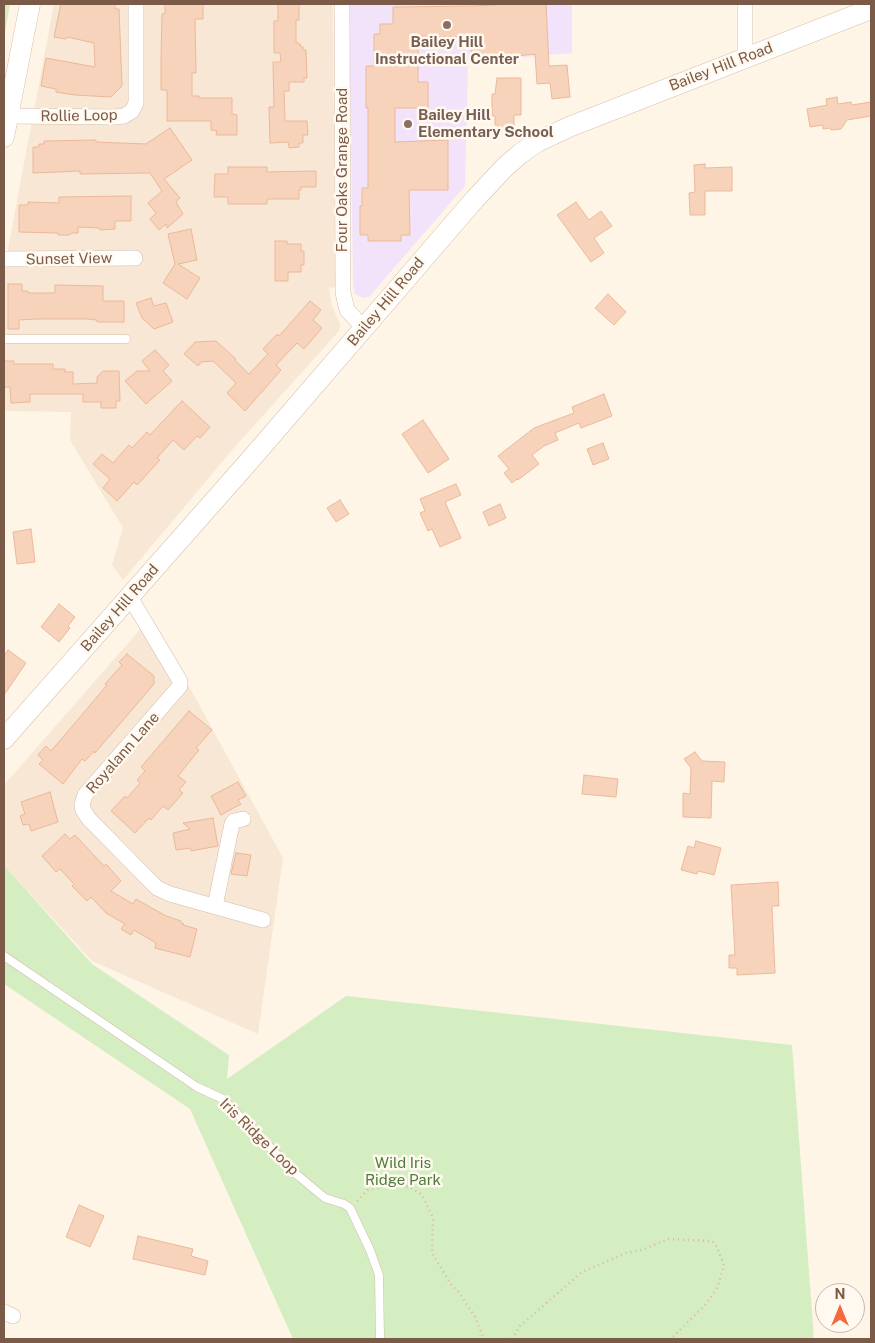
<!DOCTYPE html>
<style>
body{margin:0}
#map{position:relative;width:875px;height:1343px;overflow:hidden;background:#fef5e6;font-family:"Public Sans",sans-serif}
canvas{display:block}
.frame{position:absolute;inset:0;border:5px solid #7b5a47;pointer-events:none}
.north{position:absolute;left:815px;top:1283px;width:50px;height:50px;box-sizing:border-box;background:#fff9ef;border:1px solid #cab9ac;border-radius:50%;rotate:0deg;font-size:14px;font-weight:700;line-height:20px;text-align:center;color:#7b5a47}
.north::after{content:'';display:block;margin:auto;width:18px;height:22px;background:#f46a3f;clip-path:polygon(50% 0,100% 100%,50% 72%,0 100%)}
</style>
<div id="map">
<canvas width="875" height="1343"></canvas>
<div class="frame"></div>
<div class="north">N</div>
</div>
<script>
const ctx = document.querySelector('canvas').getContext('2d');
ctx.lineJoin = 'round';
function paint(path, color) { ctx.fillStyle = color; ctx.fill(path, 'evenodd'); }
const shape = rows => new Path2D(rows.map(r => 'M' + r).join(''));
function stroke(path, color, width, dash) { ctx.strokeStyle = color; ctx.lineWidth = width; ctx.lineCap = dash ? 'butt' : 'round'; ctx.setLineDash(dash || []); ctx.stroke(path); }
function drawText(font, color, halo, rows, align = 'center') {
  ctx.font = font + ' "Public Sans",sans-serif'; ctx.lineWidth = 5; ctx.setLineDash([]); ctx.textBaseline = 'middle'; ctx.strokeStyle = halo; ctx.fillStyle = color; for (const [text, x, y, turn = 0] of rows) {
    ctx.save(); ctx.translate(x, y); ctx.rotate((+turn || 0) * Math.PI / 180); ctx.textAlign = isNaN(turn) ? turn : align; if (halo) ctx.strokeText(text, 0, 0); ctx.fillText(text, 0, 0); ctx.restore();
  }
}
paint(shape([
 [54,4,333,4,335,287,329,288,332,306,340,324,339,331,233,449,123,580,112,565,123,528,70,440,71,412,4,411,4,270],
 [151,617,283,858,258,1034,92,961,4,865,4,785]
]), '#f7e7d4');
paint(shape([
 [349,4,572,4,572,53,468,62,465,186,369,297,363,298,355,294,353,285]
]), '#f2e3fb');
paint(shape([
 [4,4,10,4,4,38],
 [4,865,92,964,229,1055,227,1079,346,996,792,1045,814,1339,293,1339,190,1109,4,984]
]), '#d4eec2');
const building = shape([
 [61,4,115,4,115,9,119,9,122,86,111,97,75,95,56,92,56,89,41,86,46,58,95,67,94,43,67,37,66,39,54,37,61,4],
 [165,4,203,4,203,19,195,19,196,73,192,73,192,96,199,96,199,98,232,98,232,114,237,115,237,135,216,135,217,131,211,130,211,121,167,121,167,90,161,90,161,59,162,14,165,14,165,4],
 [278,4,299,4,299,20,296,20,296,42,300,44,301,47,303,47,303,50,306,50,307,78,304,78,304,82,289,82,289,91,284,91,285,121,307,121,308,135,303,135,303,143,299,143,299,147,289,148,288,142,270,143,269,107,274,107,273,62,281,62,280,53,274,53,274,21,278,21,278,4],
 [508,4,546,4,549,66,567,65,570,97,552,99,550,83,537,84,535,54,478,60,478,58,472,58,470,37,418,36,418,82,428,82,428,108,395,108,395,142,448,140,448,190,409,190,410,235,401,235,401,241,368,241,368,235,360,235,360,206,362,206,362,188,368,188,368,108,366,108,366,66,374,66,374,34,380,34,380,24,393,24,393,7,475,6,508,4],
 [497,78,521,78,521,115,514,115,514,130,498,130,498,125,495,125,495,116,492,116,492,94,495,94,497,78],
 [837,97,838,104,851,102,852,105,871,102,871,116,847,120,841,129,831,130,830,128,823,129,823,125,810,127,807,109,827,105,826,99,837,97],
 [170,128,192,160,164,179,180,198,176,202,183,214,167,228,166,224,159,230,150,219,156,213,148,203,162,191,150,173,80,174,80,171,33,173,33,147,39,147,39,144,44,144,44,141,96,140,96,142,146,144,170,128],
 [705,164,705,168,732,167,732,191,705,191,705,215,690,215,689,193,695,192,694,165,705,164],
 [228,167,267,167,267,172,316,171,316,187,301,187,301,190,299,190,299,199,267,199,267,204,228,204,228,197,214,197,215,174,228,174,228,167],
 [131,196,131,221,115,221,115,229,100,230,99,228,78,227,78,233,72,233,69,235,58,235,58,233,19,232,19,205,28,205,28,202,59,203,59,197,131,196],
 [576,202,589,220,601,211,612,226,594,238,604,253,591,262,557,215,576,202],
 [191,229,197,260,178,264,200,278,187,299,163,283,175,264,168,234,191,229],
 [275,241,287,241,287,244,301,244,301,251,304,251,304,265,301,265,301,272,288,272,288,281,275,281,275,241],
 [8,284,22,284,22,291,28,291,28,293,55,293,55,285,103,286,103,301,124,301,124,322,97,322,97,320,87,319,36,319,19,320,19,329,8,329,8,284],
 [608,294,626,312,614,325,595,308,608,294],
 [151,298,154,306,166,303,173,322,154,329,142,318,136,303,151,298],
 [310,301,321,310,313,320,322,328,304,349,297,343,276,365,281,370,245,411,227,393,236,383,213,361,201,362,198,366,184,354,195,342,216,341,236,359,235,360,249,374,268,354,263,349,277,334,279,336,310,301],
 [155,350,169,365,163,371,172,381,146,404,125,381,137,371,150,371,142,361,155,350],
 [4,361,14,361,14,364,53,364,53,369,65,369,65,372,73,372,73,384,97,383,97,377,103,371,119,371,120,401,116,401,116,408,101,408,101,402,83,402,83,394,30,394,30,402,11,403,10,387,4,387,4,361],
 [604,394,612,416,581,428,579,423,555,433,558,440,544,446,532,455,539,464,518,480,517,479,512,483,504,473,509,469,498,456,534,428,574,413,572,407,604,394],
 [182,401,210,427,200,438,197,436,184,450,173,440,157,458,160,460,137,485,134,482,117,501,103,488,110,479,93,464,102,454,113,463,129,445,132,448,147,432,150,435,182,401],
 [423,420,449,459,428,473,402,434,423,420],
 [603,443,609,459,593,465,587,449,603,443],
 [456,484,461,495,445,502,461,538,440,547,432,529,428,531,420,513,425,511,420,499,456,484],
 [340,500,349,514,336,522,327,508,340,500],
 [500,504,506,518,489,526,483,512,500,504],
 [31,529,35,562,17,564,13,532,31,529],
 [59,604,75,617,68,626,70,628,59,642,41,627,59,604],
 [8,650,26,663,4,695,4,656,8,650],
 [127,654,154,676,154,684,95,753,94,751,85,761,82,759,63,784,39,764,43,760,38,755,46,746,51,751,75,723,107,685,105,684,122,665,119,662,127,654],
 [189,711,212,730,196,748,199,750,178,776,186,782,179,790,183,793,168,810,163,806,151,820,149,818,135,833,111,811,125,796,127,798,140,783,137,780,145,771,141,767,189,711],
 [695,752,702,761,725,762,724,782,712,781,711,818,683,817,683,793,690,794,691,768,684,759,695,752],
 [584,775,618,779,616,797,582,794,584,775],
 [238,782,246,796,238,800,241,804,221,815,211,796,238,782],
 [50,792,58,822,31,831,29,824,23,825,20,816,25,814,21,802,50,792],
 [213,818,218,846,191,851,190,848,176,850,173,833,190,829,183,823,213,818],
 [65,834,70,839,75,835,104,866,106,864,121,881,111,891,133,904,136,899,166,916,181,921,181,923,184,924,183,925,197,929,190,957,155,948,156,943,134,930,131,935,121,929,125,924,106,913,91,897,87,901,72,886,74,884,60,869,56,872,42,856,65,834],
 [696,841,721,848,714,875,698,871,697,874,681,870,688,846,694,848,696,841],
 [236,853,251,855,247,876,231,874,236,853],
 [778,882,779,906,772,906,775,973,737,975,737,968,729,968,729,955,735,955,731,885,778,882],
 [79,1205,104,1216,90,1247,66,1237,79,1205],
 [138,1236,193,1249,191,1256,208,1261,205,1275,133,1259,138,1236]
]);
paint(building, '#f7d3bb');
stroke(building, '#ebb999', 1);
const service = shape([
 [4,339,126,339],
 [4,956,197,1087,223,1099,296,1174,325,1198,344,1204,350,1208,370,1250,379,1275,380,1339]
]);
const minor = shape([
 [342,4,343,293,347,310,364,328],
 [745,4,745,57],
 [8,116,115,117,124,116,132,111,136,103,136,4],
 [4,259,135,258],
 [130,597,180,681,180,686,85,795,82,805,83,810,89,819,157,888,170,894,263,920],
 [215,906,232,824,234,821,243,819],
 [4,1312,13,1316]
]);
const secondary = shape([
 [4,137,30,4],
 [4,739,251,459,475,199,505,167,520,154,537,142,569,127,871,9]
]);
stroke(service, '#d2bcaa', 9);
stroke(minor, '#d2bcaa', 16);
stroke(secondary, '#d8bfa9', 21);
stroke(shape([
 [357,1201,368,1190,395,1184,410,1187,422,1195,433,1218,432,1253,452,1286,458,1291,475,1317,484,1339],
 [512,1339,520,1326,582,1272,626,1253,642,1250,668,1239,712,1241,717,1247,724,1265,717,1288,706,1304,671,1339]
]), '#ddb69d', 2.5, [1, 4]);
stroke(service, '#fff', 8);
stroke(minor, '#fff', 15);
stroke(secondary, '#fff', 20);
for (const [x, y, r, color] of [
 [447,25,5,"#8d6e63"],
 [408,124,5,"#8d6e63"]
]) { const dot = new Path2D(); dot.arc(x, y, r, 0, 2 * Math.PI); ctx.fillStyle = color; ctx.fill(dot); stroke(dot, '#fff9ef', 2); }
drawText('bold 15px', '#785e54', '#fff9ef', [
 ["Bailey Hill",447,42],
 ["Instructional Center",447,59],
 ["Bailey Hill",418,115,"left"],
 ["Elementary School",418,132,"left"]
]);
drawText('15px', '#7b5a47', '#fff9ef', [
 ["Bailey Hill Road",721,67,-21],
 ["Rollie Loop",79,116,-1],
 ["Four Oaks Grange Road",342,170,-90],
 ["Sunset View",69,259,-1],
 ["Bailey Hill Road",386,302,-50],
 ["Bailey Hill Road",120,608,-49],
 ["Royalann Lane",123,753,-49],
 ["Iris Ridge Loop",259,1137,44]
]);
drawText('15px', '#4d7c3c', '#fff9ef', [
 ["Wild Iris",403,1163],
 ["Ridge Park",403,1180]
]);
</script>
